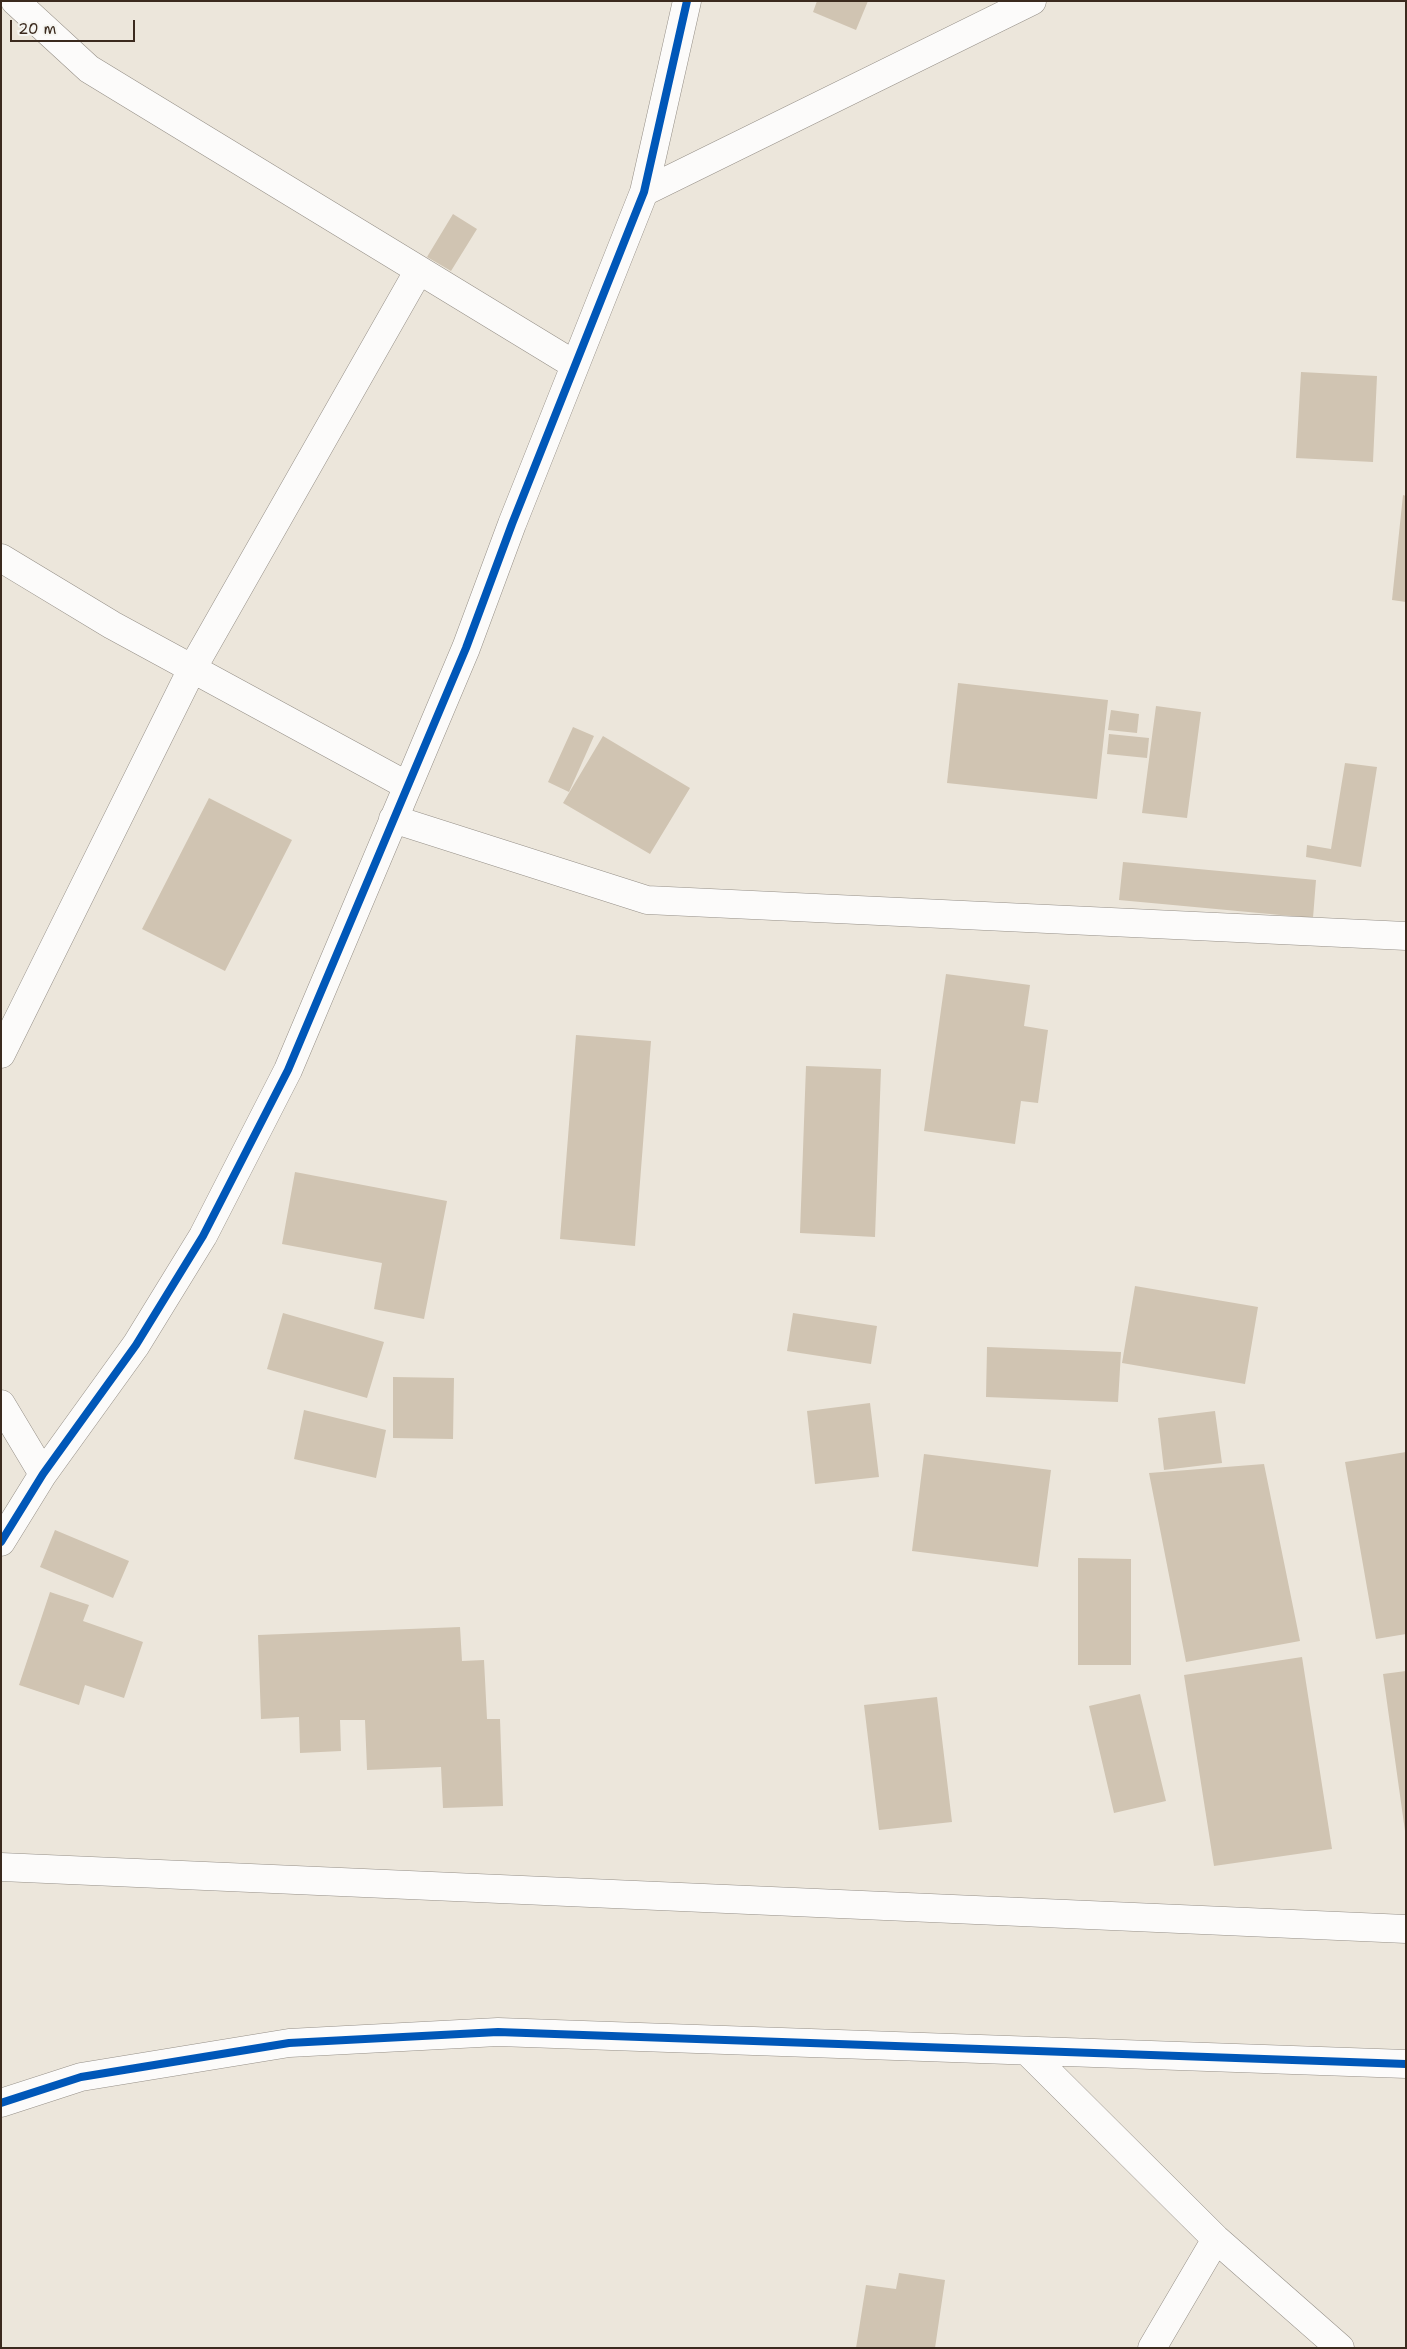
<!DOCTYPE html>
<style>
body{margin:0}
#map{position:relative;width:1407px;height:2349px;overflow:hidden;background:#ece6db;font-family:"Shantell Sans",sans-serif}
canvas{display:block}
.frame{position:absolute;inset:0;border:2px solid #3b2a1e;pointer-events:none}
.scale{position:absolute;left:10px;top:20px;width:125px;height:22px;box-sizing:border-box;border:2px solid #3b2a1e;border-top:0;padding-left:6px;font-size:15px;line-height:18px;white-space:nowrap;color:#3b2a1e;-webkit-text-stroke:4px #f6f6f2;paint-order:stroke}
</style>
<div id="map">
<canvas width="1407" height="2349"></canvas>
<div class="frame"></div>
<div class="scale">20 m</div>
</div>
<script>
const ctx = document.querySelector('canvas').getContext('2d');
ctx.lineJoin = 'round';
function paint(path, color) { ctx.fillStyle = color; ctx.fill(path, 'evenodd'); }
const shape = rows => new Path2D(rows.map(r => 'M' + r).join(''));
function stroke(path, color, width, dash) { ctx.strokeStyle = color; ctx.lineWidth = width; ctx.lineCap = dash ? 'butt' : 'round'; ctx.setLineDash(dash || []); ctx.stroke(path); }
paint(shape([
 [817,1,868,1,856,30,813,12],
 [453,214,477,229,451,271,427,257],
 [1301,372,1377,376,1373,462,1296,458],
 [1403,495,1406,496,1406,602,1392,600],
 [958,683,1108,700,1097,799,947,783],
 [1156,706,1201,712,1187,818,1142,813],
 [1111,710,1139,714,1137,733,1108,730],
 [573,727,594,736,569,792,548,782],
 [1109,734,1149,738,1147,758,1107,754],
 [603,736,690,788,650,854,563,803],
 [1345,763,1377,767,1361,867,1306,857,1307,845,1331,849],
 [209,798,292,840,225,971,142,929],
 [1123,862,1316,880,1313,918,1119,900],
 [946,974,1030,985,1024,1026,1048,1030,1038,1103,1021,1101,1015,1144,924,1131],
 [576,1035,651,1041,635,1246,560,1239],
 [806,1066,881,1069,875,1237,800,1233],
 [295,1172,447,1201,424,1319,374,1309,382,1263,282,1244],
 [1135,1286,1258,1307,1245,1384,1122,1363],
 [283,1313,384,1342,367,1398,267,1369],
 [793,1313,877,1326,871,1364,787,1351],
 [987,1347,1121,1352,1118,1402,986,1397],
 [393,1377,454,1378,453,1439,393,1438],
 [870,1403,879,1477,815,1484,807,1411],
 [304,1410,386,1430,376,1478,294,1459],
 [1215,1411,1222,1463,1164,1470,1158,1418],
 [1406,1452,1406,1634,1376,1639,1345,1462],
 [924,1454,1051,1470,1038,1567,912,1551],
 [1264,1464,1300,1641,1186,1662,1149,1473],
 [55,1530,129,1561,113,1598,40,1567],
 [1078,1558,1131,1559,1131,1665,1078,1665],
 [50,1592,89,1605,83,1621,143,1642,124,1698,85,1685,79,1705,19,1685],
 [460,1627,462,1661,484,1660,487,1719,500,1719,503,1806,443,1808,441,1767,367,1770,365,1720,340,1720,341,1751,300,1753,299,1717,261,1719,258,1635],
 [1302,1657,1332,1849,1214,1866,1184,1675],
 [1406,1671,1406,1831,1405,1831,1383,1674],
 [1140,1694,1166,1801,1114,1813,1089,1706],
 [937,1697,952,1822,879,1830,864,1705],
 [899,2273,945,2280,935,2348,856,2348,866,2285,896,2289]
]), '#d0c4b2');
const minor = shape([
 [15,1,89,69,575,365],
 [644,192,1032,1],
 [1,558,112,625,408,786],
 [393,819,647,900,1406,936],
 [1,1054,192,669,419,270],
 [1,1404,43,1474],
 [1,1542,43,1474,136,1345,203,1236,288,1070,466,648,512,524,644,192,687,1],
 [1,1867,1406,1929],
 [1027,2051,1216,2239,1340,2348],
 [1,2103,81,2077,289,2043,498,2032,1406,2064],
 [1152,2348,1216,2239]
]);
stroke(minor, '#958f87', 29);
stroke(minor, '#fcfbfa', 28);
stroke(shape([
 [1,1542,43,1474,136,1345,203,1236,288,1070,466,648,512,524,644,192,687,1],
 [1,2103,81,2077,289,2043,498,2032,1406,2064]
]), '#0057b8', 8);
</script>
